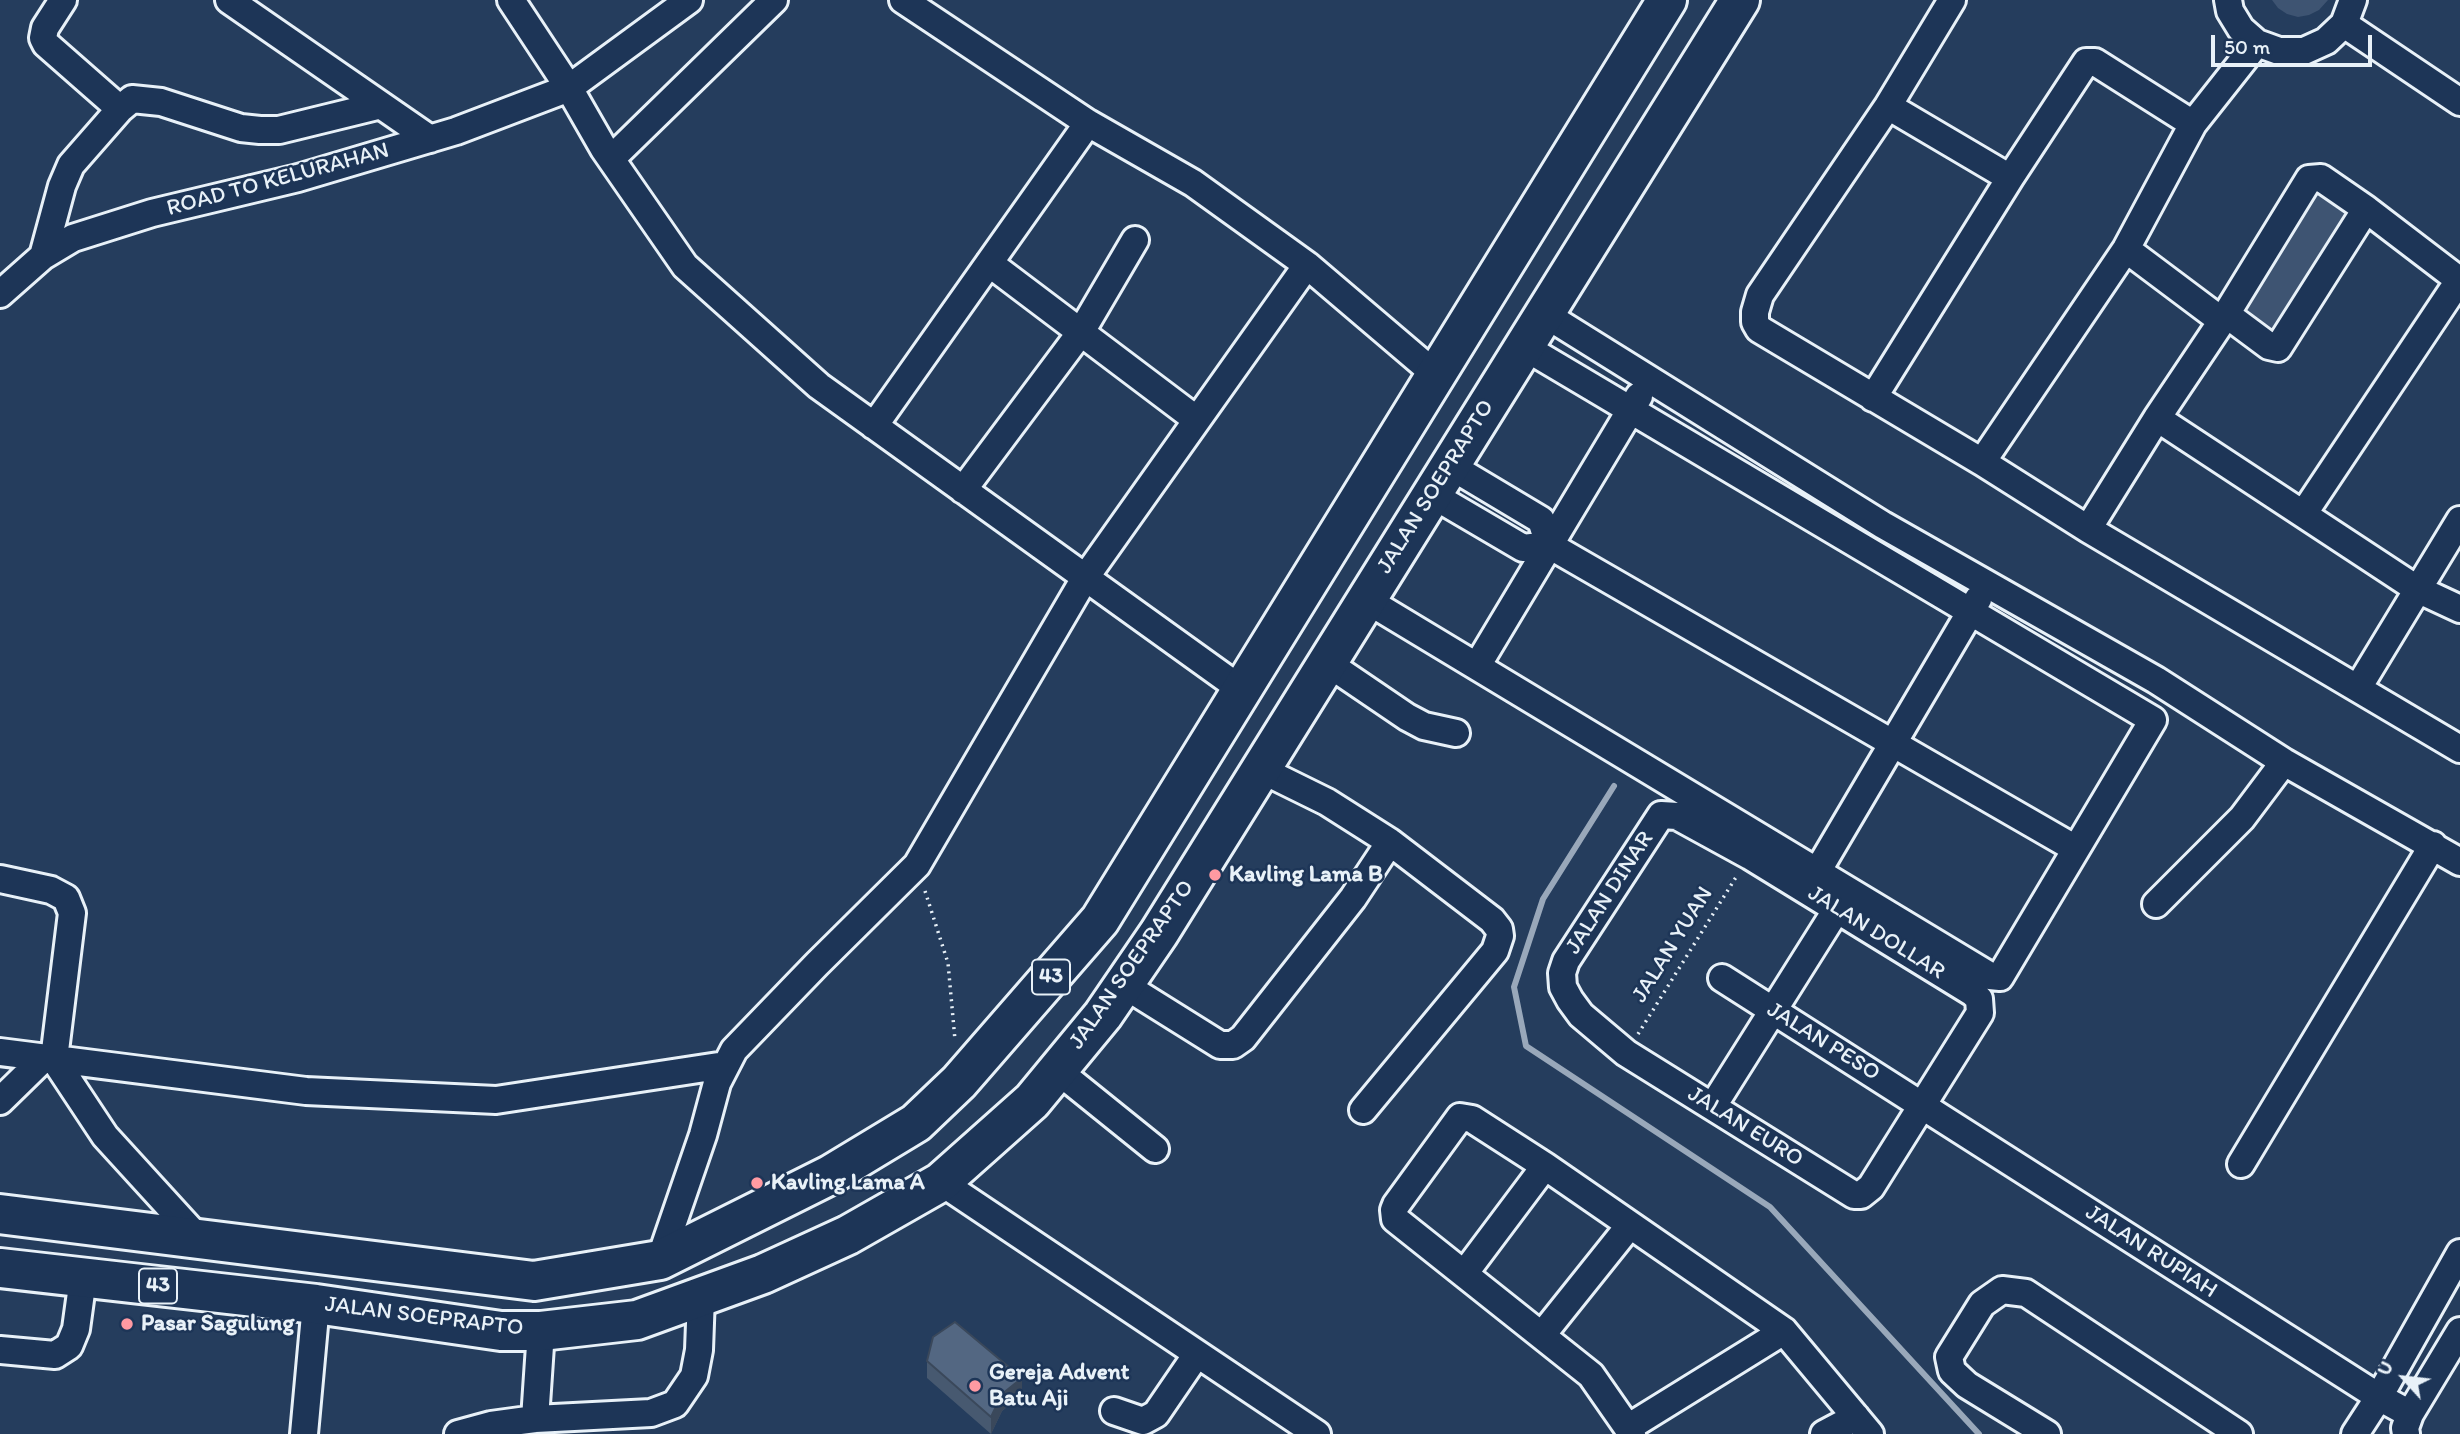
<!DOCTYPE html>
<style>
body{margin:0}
#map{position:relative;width:2460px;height:1434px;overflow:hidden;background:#253d5d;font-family:Itim,sans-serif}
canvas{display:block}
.north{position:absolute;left:2369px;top:1343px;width:70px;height:70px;-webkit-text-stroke:5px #1d3557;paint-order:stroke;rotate:297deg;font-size:19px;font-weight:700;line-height:28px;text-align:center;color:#e8f1f8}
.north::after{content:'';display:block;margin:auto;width:24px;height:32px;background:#e8f1f8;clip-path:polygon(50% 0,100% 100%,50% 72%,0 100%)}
.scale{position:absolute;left:2211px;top:35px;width:161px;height:32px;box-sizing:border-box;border:4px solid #e8f1f8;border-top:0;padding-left:9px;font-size:21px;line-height:24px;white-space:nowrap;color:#e8f1f8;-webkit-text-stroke:5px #1d3557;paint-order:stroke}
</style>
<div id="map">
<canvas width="2460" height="1434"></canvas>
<div class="north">U</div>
<div class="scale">50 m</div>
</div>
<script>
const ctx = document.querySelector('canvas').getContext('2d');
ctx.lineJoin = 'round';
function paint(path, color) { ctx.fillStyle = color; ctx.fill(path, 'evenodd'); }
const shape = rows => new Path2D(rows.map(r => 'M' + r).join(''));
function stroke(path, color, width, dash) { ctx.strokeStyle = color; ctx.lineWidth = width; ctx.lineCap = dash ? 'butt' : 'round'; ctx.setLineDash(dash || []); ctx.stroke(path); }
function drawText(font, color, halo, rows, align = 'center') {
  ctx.font = font + ' Itim,sans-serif'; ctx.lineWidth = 5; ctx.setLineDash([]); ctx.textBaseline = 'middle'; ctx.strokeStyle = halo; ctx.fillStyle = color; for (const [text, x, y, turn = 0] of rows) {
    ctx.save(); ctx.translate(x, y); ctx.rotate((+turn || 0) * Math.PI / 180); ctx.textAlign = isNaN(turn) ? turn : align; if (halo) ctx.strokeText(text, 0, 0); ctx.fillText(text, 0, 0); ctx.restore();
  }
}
paint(shape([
 [2272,0,2328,0,2319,10,2309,15,2298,17,2287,14,2278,8],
 [2312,179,2366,210,2277,348,2227,315]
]), '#3e5472');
stroke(shape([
 [1614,786,1543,899,1514,987,1526,1046,1770,1207,1979,1434]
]), '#99a8ba', 6);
const minor = shape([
 [63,0,45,28,43,38,46,44,120,109],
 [229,0,430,139],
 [511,0,569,88,604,149,685,266,819,386,1242,690],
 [903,0,1088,123,1193,183,1307,265,1435,374],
 [1952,0,1888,106,1760,295,1755,312,1755,322,1759,329,1982,462,2088,529,2460,749],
 [2228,0,2230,11,2241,29,2257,43,2279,51,2304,51,2326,41,2344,24,2353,0],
 [2344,24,2460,102],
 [1888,106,2010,178],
 [612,158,774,0],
 [2126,249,2222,321],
 [43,256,62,186,71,165,120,109,132,99,161,102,241,128,260,130,279,130,381,105],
 [989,263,1197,420],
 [0,294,43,256,73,238,152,213,298,178,456,131,569,88,689,0],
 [1543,313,1883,525,2156,680,2284,762,2460,862],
 [2226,314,2269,346,2278,348,2366,209],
 [1873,398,2010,178,2086,62,2095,62,2193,124],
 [2157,418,2417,589,2460,609],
 [874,426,1088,123],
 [1982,462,2126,249,2193,124,2257,43],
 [1449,465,1541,520,1549,545],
 [963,490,1081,332,1135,240],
 [1431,494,1523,548,1549,545,2076,849],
 [2304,513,2460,279],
 [2088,529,2157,418,2222,321,2309,179,2321,178,2366,209,2459,280],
 [1365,599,1990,976,2000,977,2153,720,1523,346],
 [1326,662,1407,717,1424,726,1456,733],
 [1477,666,1639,396],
 [2358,688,2460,520],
 [1661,815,1677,816,1750,856,1973,993,1979,999,1980,1013,1871,1187,1861,1195,1854,1195,1626,1053,1581,1015,1570,1000,1563,987,1562,973,1566,961,1661,815],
 [1817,872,1978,599],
 [0,879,51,890,66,898,72,913,54,1059,105,1136,199,1239],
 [2156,904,2242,818,2284,762],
 [1722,978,2379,1397,2410,1414],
 [1124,985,1220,1045,1233,1045,1243,1038,1353,898,1390,842,1327,802,1260,769],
 [0,1052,306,1091,496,1100,725,1065],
 [1057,1070,1155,1149],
 [0,1101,43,1059],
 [1713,1106,1837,909],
 [1363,1110,1495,951,1500,936,1499,929,1492,920,1390,842],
 [2241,1164,2433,845],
 [941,1182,1317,1434],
 [660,1260,703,1135,717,1083,734,1050,817,964,917,865,1085,578,1307,265],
 [1464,1274,1545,1166],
 [1542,1335,1630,1225],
 [0,1350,55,1355,69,1346,76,1329,83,1278],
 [1114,1411,1143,1421,1156,1414,1197,1354],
 [535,1419,651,1413,675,1404,694,1376,699,1350,701,1296],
 [1629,1427,1784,1331],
 [304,1434,316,1304],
 [458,1434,491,1425,535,1419,541,1331],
 [1632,1434,1591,1375,1395,1219,1394,1210,1396,1205,1460,1117,1472,1119,1545,1166,1784,1331,1870,1434],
 [1824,1434,1856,1417],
 [2047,1434,1967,1385,1952,1371,1949,1357,1982,1304,2002,1290,2026,1293,2239,1434],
 [2355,1434,2379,1397,2460,1253],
 [2406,1434,2405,1428,2410,1414,2460,1331]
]);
const highway = shape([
 [0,1214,534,1281,660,1260,830,1175,916,1123,959,1082,1100,920,1667,0],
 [0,1268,316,1304,501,1331,541,1331,637,1320,763,1274,848,1235,941,1182,1032,1101,1103,1015,1159,933,1740,0]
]);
stroke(minor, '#e8f1f8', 32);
stroke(highway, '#e8f1f8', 44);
stroke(shape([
 [925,891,948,963,955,1040],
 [1638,1034,1738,874]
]), '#e8f1f8', 3.5, [2, 5]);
stroke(minor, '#1d3557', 26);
stroke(highway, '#1d3557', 38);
paint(shape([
 [927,1361,1022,1395,1002,1411,991,1434,927,1378]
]), '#475970');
paint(shape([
 [1022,1378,1022,1395,1002,1411,991,1434,991,1417,1002,1394]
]), '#3a485b');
const building = shape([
 [955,1322,1022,1378,1002,1394,991,1417,927,1361,933,1337,955,1322]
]);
paint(building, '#536782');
stroke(building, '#3a485b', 2);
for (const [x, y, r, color] of [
 [1215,875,7,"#ff9aa2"],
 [757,1183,7,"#ff9aa2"],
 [127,1324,7,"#ff9aa2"],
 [975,1386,7,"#ff9aa2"]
]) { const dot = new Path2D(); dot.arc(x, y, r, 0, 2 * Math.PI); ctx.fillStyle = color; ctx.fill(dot); stroke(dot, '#1d3557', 2.5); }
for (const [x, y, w] of [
 [1051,977,38],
 [158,1286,38]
]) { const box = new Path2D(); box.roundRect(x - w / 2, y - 17.5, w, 35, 5); ctx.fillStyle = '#1d3557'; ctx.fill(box); stroke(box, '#e8f1f8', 2); }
drawText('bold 21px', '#e8f1f8', null, [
 ["43",1051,977],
 ["43",158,1286]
]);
drawText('23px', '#e8f1f8', '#1d3557', [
 ["ROAD TO KELURAHAN",278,180,-15],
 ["JALAN SOEPRAPTO",1436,487,-58],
 ["JALAN DINAR",1610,893,-57],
 ["JALAN DOLLAR",1876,933,32],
 ["JALAN YUAN",1673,945,-58],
 ["JALAN SOEPRAPTO",1132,965,-55],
 ["JALAN PESO",1823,1042,32],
 ["JALAN EURO",1745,1127,32],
 ["JALAN RUPIAH",2151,1252,33],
 ["JALAN SOEPRAPTO",424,1317,7]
]);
drawText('bold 23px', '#e8f1f8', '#1d3557', [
 ["Kavling Lama B",1229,875],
 ["Kavling Lama A",771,1183],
 ["Pasar Sagulung",141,1324],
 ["Gereja Advent",989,1373],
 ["Batu Aji",989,1399]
], 'left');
</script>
